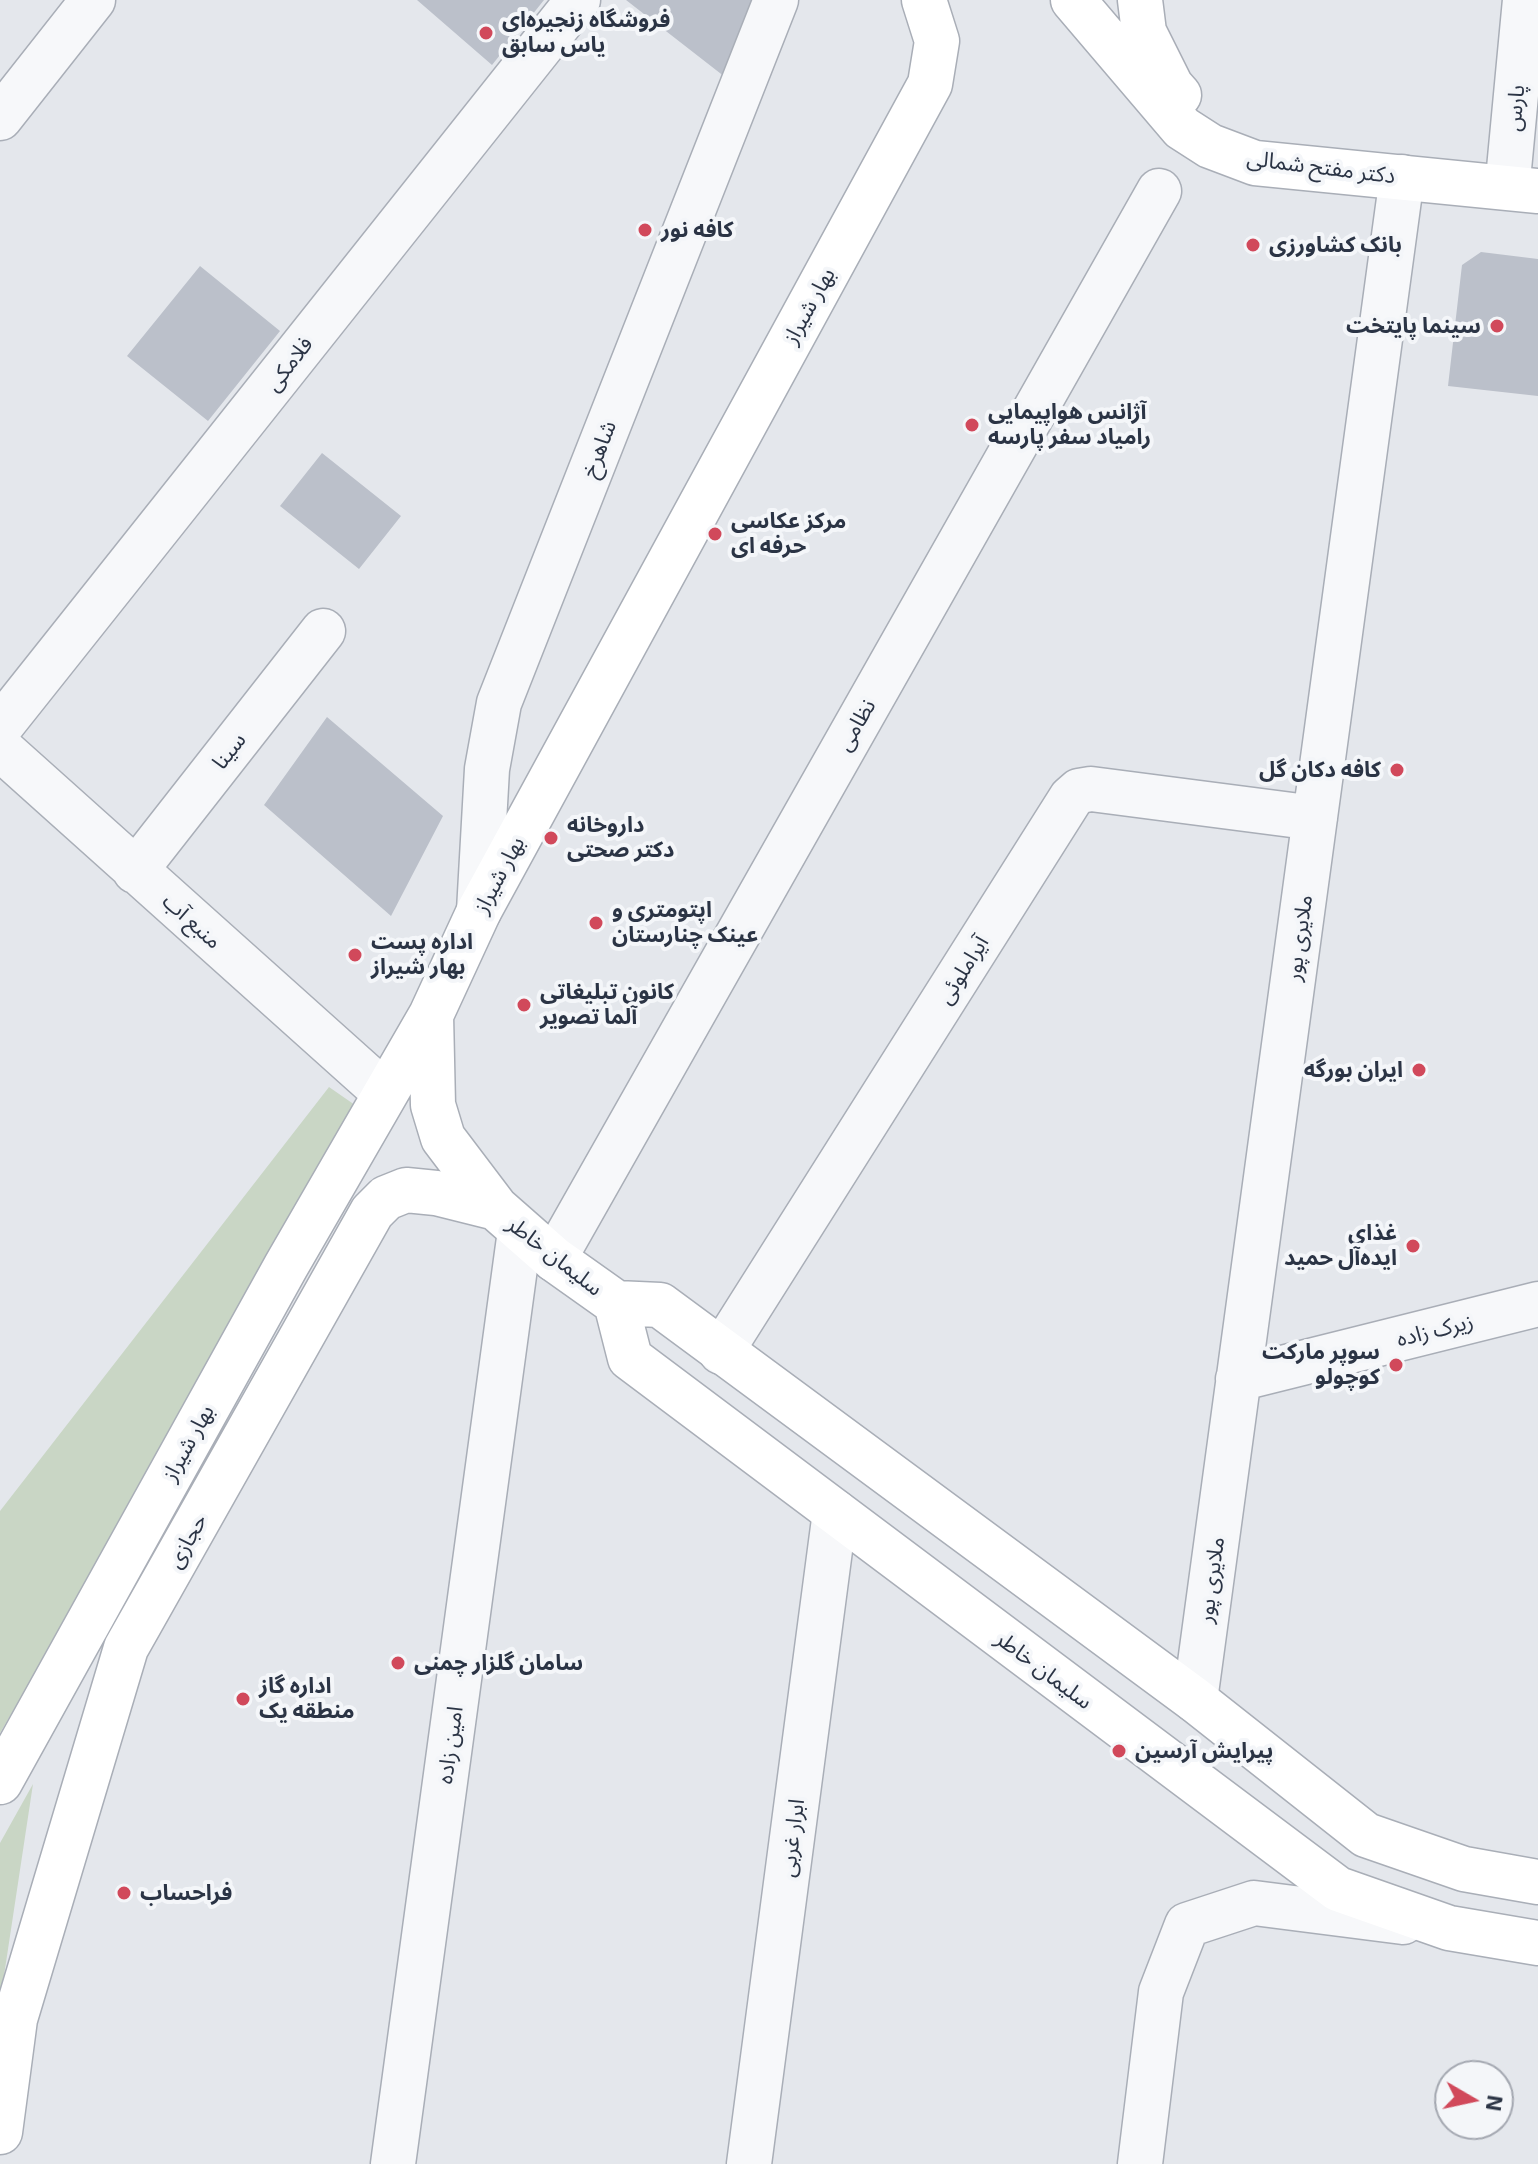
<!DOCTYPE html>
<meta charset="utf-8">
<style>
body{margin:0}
#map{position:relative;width:1538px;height:2164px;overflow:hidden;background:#e4e7ec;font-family:"Exo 2",sans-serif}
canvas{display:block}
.north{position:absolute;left:1434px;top:2060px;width:80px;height:80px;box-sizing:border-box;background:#f4f6f9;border:2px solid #a4a8b1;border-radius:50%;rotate:99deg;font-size:22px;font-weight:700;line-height:32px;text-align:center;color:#2b3445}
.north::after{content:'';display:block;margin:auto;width:28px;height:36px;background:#d1495b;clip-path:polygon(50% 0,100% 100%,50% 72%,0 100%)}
</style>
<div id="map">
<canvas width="1538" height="2164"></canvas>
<div class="north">N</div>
</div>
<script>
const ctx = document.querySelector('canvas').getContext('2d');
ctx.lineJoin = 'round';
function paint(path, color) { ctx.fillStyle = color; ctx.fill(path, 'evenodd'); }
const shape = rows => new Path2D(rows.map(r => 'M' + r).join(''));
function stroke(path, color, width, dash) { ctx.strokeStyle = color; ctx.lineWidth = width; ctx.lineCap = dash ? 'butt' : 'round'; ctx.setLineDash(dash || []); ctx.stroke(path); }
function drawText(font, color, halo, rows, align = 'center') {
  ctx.font = font + ' "Exo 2","Noto Sans Arabic",sans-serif'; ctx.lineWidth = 8; ctx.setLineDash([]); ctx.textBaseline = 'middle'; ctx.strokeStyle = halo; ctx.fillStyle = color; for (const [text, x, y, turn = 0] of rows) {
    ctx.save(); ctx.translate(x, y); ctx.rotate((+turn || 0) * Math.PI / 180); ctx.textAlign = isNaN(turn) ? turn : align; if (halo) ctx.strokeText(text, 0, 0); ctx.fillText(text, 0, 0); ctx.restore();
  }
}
paint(shape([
 [329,1087,365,1112,0,1733,0,1511],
 [33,1784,0,2002,0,1843]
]), '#c9d6c5');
paint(shape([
 [417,0,544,0,492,65],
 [626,0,757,0,725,77],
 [1481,252,1538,259,1538,396,1448,386,1462,265],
 [200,266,280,331,208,421,127,356],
 [322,453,401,516,359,569,280,506],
 [327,717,443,816,391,916,264,805]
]), '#bbc0ca');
const street = shape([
 [0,118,93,0],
 [1509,169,1525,0],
 [0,727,578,0],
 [0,748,385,1093],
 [135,871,323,631],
 [479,911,487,769,499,703,776,0],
 [554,1259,1159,191],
 [721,1352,1071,798,1079,791,1091,789,1315,818],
 [1238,1379,1538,1304],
 [1195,1700,1402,177],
 [393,2164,520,1231],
 [749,2164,835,1512],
 [1140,2164,1161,1992,1187,1925,1254,1903,1403,1922]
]);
const secondary = shape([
 [1073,0,1182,128,1210,146,1255,163,1538,191],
 [1140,0,1144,32,1171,86,1179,95],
 [431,1015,433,1105,443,1138,496,1208,554,1259,616,1303,660,1305,1195,1700,1366,1835,1464,1869,1538,1882],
 [616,1303,630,1358,1338,1889,1449,1928,1538,1943],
 [0,1782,286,1266,431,1015,479,911,930,84,937,41,924,0],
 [0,2132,15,2019,126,1648,372,1212,386,1198,406,1190,436,1193,496,1208]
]);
stroke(street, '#a9aeb7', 47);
stroke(secondary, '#a9aeb7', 47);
stroke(street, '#f7f8fa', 44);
stroke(secondary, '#fff', 44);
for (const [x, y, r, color] of [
 [486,33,8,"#d1495b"],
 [645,230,8,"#d1495b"],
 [1253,245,8,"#d1495b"],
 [1497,326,8,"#d1495b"],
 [972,425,8,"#d1495b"],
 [715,534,8,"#d1495b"],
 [1397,770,8,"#d1495b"],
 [551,838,8,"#d1495b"],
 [596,923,8,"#d1495b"],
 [355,955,8,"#d1495b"],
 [524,1005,8,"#d1495b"],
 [1419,1070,8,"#d1495b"],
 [1413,1246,8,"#d1495b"],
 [1396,1365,8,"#d1495b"],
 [398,1663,8,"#d1495b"],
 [243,1699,8,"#d1495b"],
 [1119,1751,8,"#d1495b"],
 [124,1893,8,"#d1495b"]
]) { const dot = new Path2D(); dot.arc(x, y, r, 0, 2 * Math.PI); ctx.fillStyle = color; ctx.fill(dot); stroke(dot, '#f4f6f9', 3); }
drawText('bold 22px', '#2b3445', '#f4f6f9', [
 ["فروشگاه زنجیره‌ای",502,20],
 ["یاس سابق",502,45],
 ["کافه نور",661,230],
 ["بانک کشاورزی",1269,245],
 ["سینما پایتخت",1481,326,"right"],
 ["آژانس هواپیمایی",988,412],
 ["رامیاد سفر پارسه",988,437],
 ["مرکز عکاسی",731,521],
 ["حرفه ای",731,546],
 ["کافه دکان گل",1381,770,"right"],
 ["داروخانه",567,825],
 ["دکتر صحتی",567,850],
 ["اپتومتری و",612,910],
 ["عینک چنارستان",612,935],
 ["اداره پست",371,942],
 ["بهار شیراز",371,967],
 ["کانون تبلیغاتی",540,992],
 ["آلما تصویر",540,1017],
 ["ایران بورگه",1403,1070,"right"],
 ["غذای",1397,1233,"right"],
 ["ایده‌آل حمید",1397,1258,"right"],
 ["سوپر مارکت",1380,1352,"right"],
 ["کوچولو",1380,1377,"right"],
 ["سامان گلزار چمنی",414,1663],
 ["اداره گاز",259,1686],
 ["منطقه یک",259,1711],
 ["پیرایش آرسین",1135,1751],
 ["فراحساب",140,1893]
], 'left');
drawText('22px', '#2b3445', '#f4f6f9', [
 ["پارس",1515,108,-85],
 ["دکتر مفتح شمالی",1321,167,7],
 ["بهار شیراز",809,306,-61],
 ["فلامکی",289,364,-52],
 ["شاهرخ",599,449,-69],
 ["نظامی",856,725,-60],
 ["سینا",229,751,-52],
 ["بهار شیراز",499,875,-62],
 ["منبع آب",192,921,42],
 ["ملایری پور",1299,938,-82],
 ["آیراملوئی",963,970,-58],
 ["سلیمان خاطر",555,1256,38],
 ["زیرک زاده",1435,1330,-14],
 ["بهار شیراز",188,1443,-61],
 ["حجازی",187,1541,-61],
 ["ملایری پور",1211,1580,-82],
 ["سلیمان خاطر",1044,1670,37],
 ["امین زاده",450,1745,-82],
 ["ابرار غربی",792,1838,-83]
]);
</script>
